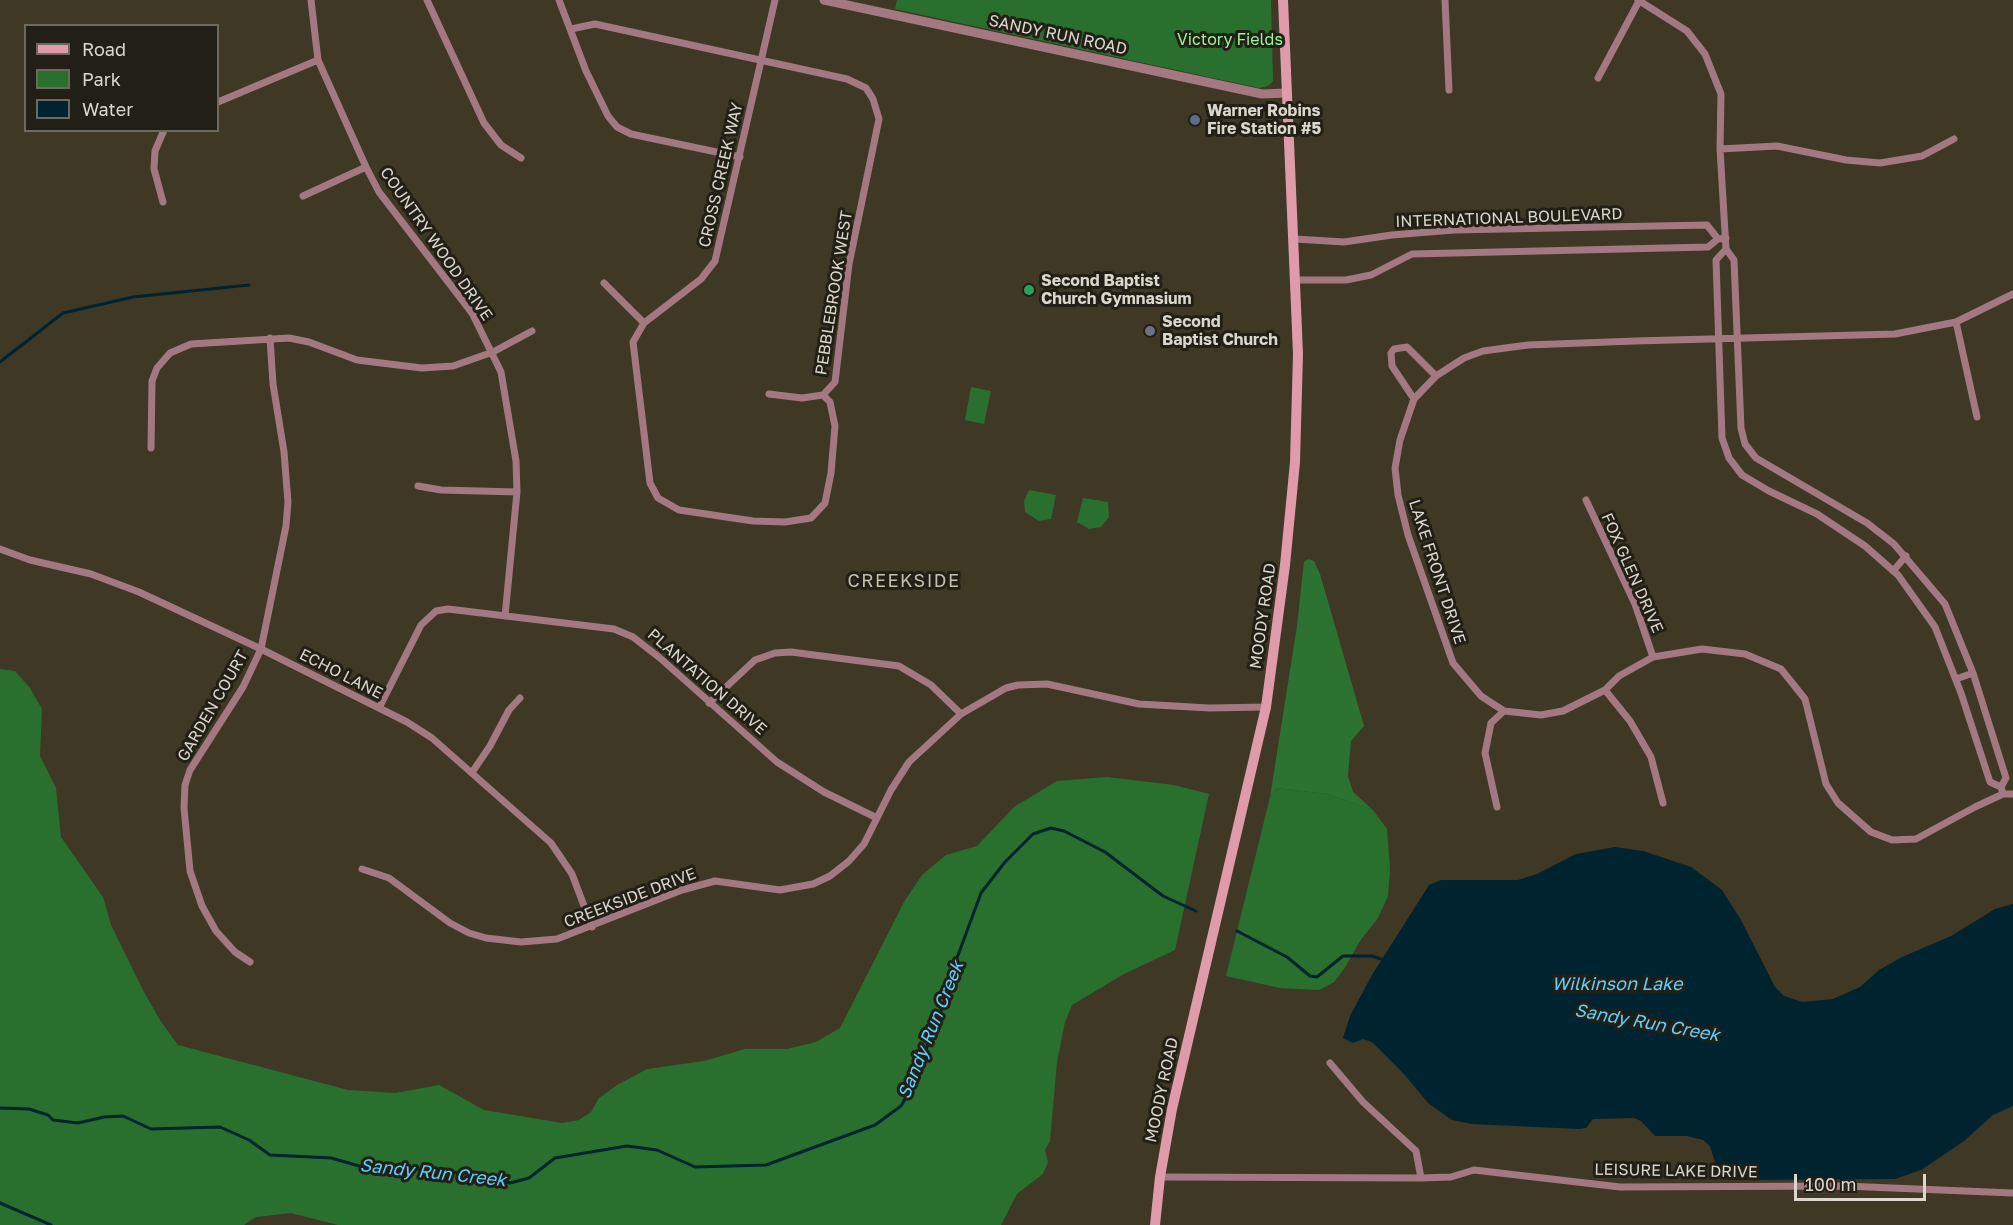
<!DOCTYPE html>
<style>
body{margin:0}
#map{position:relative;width:2013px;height:1225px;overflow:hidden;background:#3e3825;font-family:"Golos Text",sans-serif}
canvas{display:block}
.legend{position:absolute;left:24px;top:24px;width:195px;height:108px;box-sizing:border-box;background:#221f17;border:2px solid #6c695f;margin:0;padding:8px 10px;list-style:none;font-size:18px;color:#dbd7cc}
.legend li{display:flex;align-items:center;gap:12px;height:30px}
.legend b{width:30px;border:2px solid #6c695f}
.scale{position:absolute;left:1794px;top:1174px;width:132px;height:27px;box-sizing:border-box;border:3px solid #dbd7cc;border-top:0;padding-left:8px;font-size:18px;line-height:21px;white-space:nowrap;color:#dbd7cc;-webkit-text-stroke:4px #221f17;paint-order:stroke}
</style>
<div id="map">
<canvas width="2013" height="1225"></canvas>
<ul class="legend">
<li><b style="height:8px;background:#df9baa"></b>Road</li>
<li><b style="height:16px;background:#29702f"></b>Park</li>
<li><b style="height:16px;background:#002330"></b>Water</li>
</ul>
<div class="scale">100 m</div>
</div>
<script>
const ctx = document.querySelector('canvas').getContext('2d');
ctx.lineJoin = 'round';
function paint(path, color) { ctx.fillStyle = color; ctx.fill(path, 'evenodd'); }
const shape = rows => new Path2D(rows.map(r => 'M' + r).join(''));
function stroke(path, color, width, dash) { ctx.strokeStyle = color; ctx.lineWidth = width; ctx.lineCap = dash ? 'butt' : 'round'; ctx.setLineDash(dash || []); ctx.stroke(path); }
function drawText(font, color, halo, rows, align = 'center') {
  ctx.font = font + ' "Golos Text",sans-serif'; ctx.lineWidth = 6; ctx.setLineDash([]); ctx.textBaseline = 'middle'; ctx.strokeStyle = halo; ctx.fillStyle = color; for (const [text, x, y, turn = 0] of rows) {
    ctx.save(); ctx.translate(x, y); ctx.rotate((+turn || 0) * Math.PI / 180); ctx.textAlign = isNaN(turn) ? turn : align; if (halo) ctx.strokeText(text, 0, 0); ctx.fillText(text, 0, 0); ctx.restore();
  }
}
paint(shape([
 [897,0,1271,0,1273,81,1268,86,1259,88,895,9],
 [971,387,991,391,984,424,965,420],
 [1029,490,1056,495,1051,519,1039,521,1025,512,1024,501],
 [1083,498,1108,502,1109,517,1101,527,1089,529,1077,522],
 [0,669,15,671,30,688,42,709,40,756,56,788,61,837,103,897,111,925,143,990,160,1020,178,1045,348,1090,395,1093,439,1085,484,1110,562,1123,579,1120,591,1112,599,1098,617,1085,647,1069,704,1061,745,1049,787,1049,816,1042,840,1028,904,902,922,875,946,855,977,846,1014,807,1057,781,1107,777,1174,785,1209,794,1175,950,1124,974,1072,1005,1065,1022,1057,1062,1050,1141,1045,1150,1048,1162,1043,1174,1017,1194,1001,1225,338,1225,291,1213,256,1217,244,1225,0,1225],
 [1277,788,1327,794,1373,810,1387,829,1390,869,1388,896,1378,918,1360,941,1344,969,1334,982,1319,990,1280,988,1226,976,1270,797]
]), '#29702f');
paint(shape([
 [1308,559,1314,561,1320,574,1364,726,1351,741,1348,776,1353,792,1373,810,1327,794,1277,788,1270,797,1297,626,1304,562]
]), '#2c7332');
paint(shape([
 [1615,847,1643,851,1691,867,1722,890,1741,920,1775,987,1784,996,1803,1002,1833,999,1860,987,1879,970,1902,957,1951,936,1995,909,2013,904,2013,1106,1993,1115,1964,1141,1921,1170,1895,1179,1729,1180,1719,1175,1710,1146,1703,1140,1687,1136,1655,1136,1641,1121,1634,1118,1593,1119,1586,1128,1579,1129,1472,1124,1452,1120,1428,1103,1404,1074,1372,1042,1363,1039,1353,1043,1343,1038,1350,1016,1372,975,1429,885,1441,880,1518,880,1537,874,1576,854]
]), '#002330');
stroke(shape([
 [0,362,63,313,133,297,249,285],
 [1237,931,1287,957,1310,976,1317,977,1343,956,1372,956,1384,960],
 [0,1108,29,1109,48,1115,53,1120,78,1123,104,1117,123,1116,151,1129,220,1127,249,1140,270,1155,331,1158,370,1169,419,1169,492,1176,510,1183,529,1178,555,1158,627,1146,657,1150,695,1167,766,1165,875,1125,901,1106,911,1089,945,1000,957,958,981,893,1005,862,1033,834,1051,828,1064,831,1105,852,1163,896,1196,911],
 [0,1203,51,1225]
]), '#002330', 3);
stroke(shape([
 [311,0,318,60,366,167,379,192,472,313,501,372,516,461,517,492,505,616],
 [427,0,484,123,501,145,521,158],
 [559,0,586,71,608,116,617,127,631,134,740,157],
 [775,0,715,261,701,279,644,323,633,342,650,483,658,498,679,510,753,521,785,522,811,518,825,503,831,473,835,426,830,402,823,395],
 [1445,0,1449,90],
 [1638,0,1687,31,1705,54,1721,94,1720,149,1726,249,1734,260,1741,428,1745,444,1756,458,1867,523,1894,544,1945,604,1973,673,2006,778,2001,787,2003,794],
 [571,29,595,24,847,79,866,88,873,99,879,119,849,264,835,382,823,395,802,398,769,394],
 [1598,78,1639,1],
 [218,102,318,60],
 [1720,149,1777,146,1846,160,1880,163,1922,156,1954,139],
 [303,196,366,167],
 [163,202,154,169,155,151,164,130],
 [1295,239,1344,242,1392,235,1454,230,1707,225,1718,239],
 [1726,249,1716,260,1722,438,1729,458,1742,475,1769,491,1817,514,1865,546,1898,575,1935,627,1961,693,1990,782,2001,787],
 [1297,280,1346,280,1371,275,1412,254,1708,247,1718,239,1726,238],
 [604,283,644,323],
 [2013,294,1956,322,1895,334,1635,341,1528,345,1483,351,1464,358,1436,376,1414,399,1400,440,1395,468,1398,495,1408,535,1453,663,1481,696,1504,711,1541,715,1563,711,1605,690,1619,676,1653,657,1702,649,1745,654,1781,669,1805,699,1826,784,1838,803,1871,832,1892,840,1916,839,1975,807,2003,794,2013,794],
 [1956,322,1977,417],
 [1414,399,1392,366,1391,353,1394,349,1407,347,1436,376],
 [151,448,152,381,157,368,170,353,191,344,289,338,309,342,357,360,422,368,453,366,493,352,532,331],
 [418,486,441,490,517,492],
 [1586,500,1635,604,1653,657],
 [0,549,30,560,91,574,139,592,261,649,407,722,432,738,551,843,572,874,592,927],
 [1893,571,1906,556],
 [1956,679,1973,673],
 [1605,690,1630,721,1651,757,1663,803],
 [709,703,755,660,775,653,791,652,899,666,931,685,961,714],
 [379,708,421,625,436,611,448,609,614,629,633,637,660,658,777,762,824,792,877,818],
 [473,771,490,746,509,710,520,698],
 [1497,807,1485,753,1491,723,1504,711],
 [362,869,389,878,450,923,469,933,486,938,521,942,557,939,682,890,715,881,780,890,813,884,830,876,849,861,864,844,891,790,909,762,961,714,1006,688,1018,685,1047,684,1139,704,1209,708,1266,707],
 [250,962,235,952,216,931,202,906,190,871,184,808,185,785,190,770,243,687,261,649,286,526,288,502,284,452,273,384,270,338],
 [1330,1063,1363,1102,1416,1151,1421,1178],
 [1160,1177,1421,1178,1451,1177,1474,1170,1620,1187,1844,1186,2013,1193]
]), '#a37881', 7);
stroke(shape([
 [824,0,1262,94,1286,93]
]), '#a37881', 9);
stroke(shape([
 [1155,1225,1160,1177,1172,1109,1266,707,1285,565,1295,462,1298,354,1283,0]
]), '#df9baa', 10);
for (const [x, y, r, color] of [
 [1195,120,6,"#5c6f8a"],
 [1029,290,6,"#2e9e5b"],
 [1150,331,6,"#6b7280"]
]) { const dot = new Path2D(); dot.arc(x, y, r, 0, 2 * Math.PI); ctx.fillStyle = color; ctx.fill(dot); stroke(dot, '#221f17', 2); }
drawText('16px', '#dbd7cc', '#221f17', [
 ["SANDY RUN ROAD",1058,35,12],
 ["CROSS CREEK WAY",721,175,-77],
 ["INTERNATIONAL BOULEVARD",1509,218,-2],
 ["COUNTRY WOOD DRIVE",436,244,55],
 ["PEBBLEBROOK WEST",834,293,-81],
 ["LAKE FRONT DRIVE",1437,572,72],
 ["FOX GLEN DRIVE",1632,573,66],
 ["MOODY ROAD",1263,616,-82],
 ["ECHO LANE",341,674,27],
 ["PLANTATION DRIVE",707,682,41],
 ["GARDEN COURT",213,706,-60],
 ["CREEKSIDE DRIVE",630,898,-21],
 ["MOODY ROAD",1162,1090,-78],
 ["LEISURE LAKE DRIVE",1676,1171,1]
]);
drawText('16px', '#98f59a', '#221f17', [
 ["Victory Fields",1230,40]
]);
drawText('bold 16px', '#dbd7cc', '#221f17', [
 ["Warner Robins",1207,111],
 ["Fire Station #5",1207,129],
 ["Second Baptist",1041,281],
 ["Church Gymnasium",1041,299],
 ["Second",1162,322],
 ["Baptist Church",1162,340]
], 'left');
ctx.letterSpacing = '1.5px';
drawText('18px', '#c6bfa9', '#221f17', [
 ["CREEKSIDE",904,581]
]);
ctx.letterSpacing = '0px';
drawText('italic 18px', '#5cd1fd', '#221f17', [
 ["Wilkinson Lake",1617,984],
 ["Sandy Run Creek",1647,1023,10],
 ["Sandy Run Creek",931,1030,-68],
 ["Sandy Run Creek",433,1173,6]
]);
</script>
